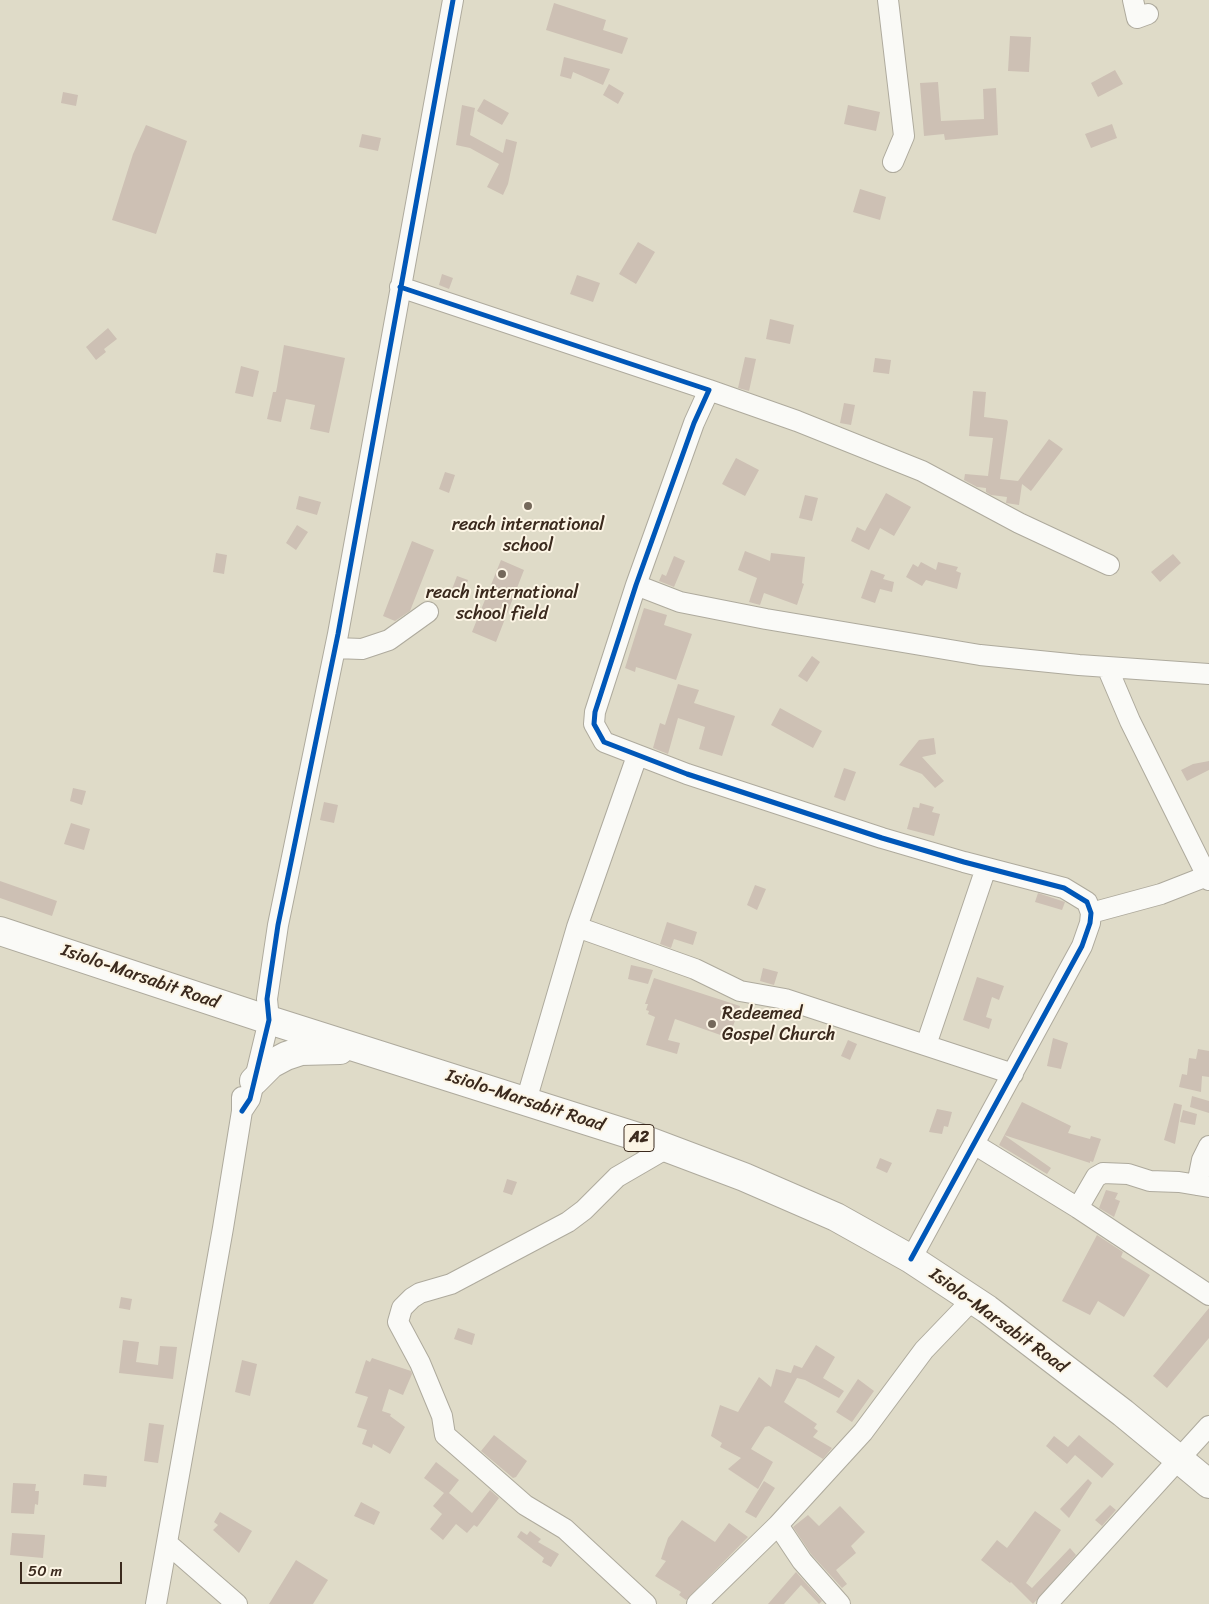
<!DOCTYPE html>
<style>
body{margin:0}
#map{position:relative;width:1209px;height:1604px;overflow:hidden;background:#dfdbc8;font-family:Sriracha,sans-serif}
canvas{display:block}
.scale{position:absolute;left:20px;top:1562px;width:102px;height:22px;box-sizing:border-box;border:2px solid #3b2a1e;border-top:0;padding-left:6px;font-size:15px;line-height:18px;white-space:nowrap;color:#3b2a1e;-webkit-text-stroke:4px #fcf5e5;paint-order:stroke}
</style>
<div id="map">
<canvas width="1209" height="1604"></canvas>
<div class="scale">50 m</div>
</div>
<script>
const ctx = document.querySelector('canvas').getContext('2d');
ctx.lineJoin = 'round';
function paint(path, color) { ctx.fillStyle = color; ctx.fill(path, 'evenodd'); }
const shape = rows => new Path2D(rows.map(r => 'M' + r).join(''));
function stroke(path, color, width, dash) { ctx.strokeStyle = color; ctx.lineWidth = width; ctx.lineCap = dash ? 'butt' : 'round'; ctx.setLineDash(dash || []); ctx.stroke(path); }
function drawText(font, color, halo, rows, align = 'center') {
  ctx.font = font + ' Sriracha,sans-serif'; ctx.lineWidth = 4; ctx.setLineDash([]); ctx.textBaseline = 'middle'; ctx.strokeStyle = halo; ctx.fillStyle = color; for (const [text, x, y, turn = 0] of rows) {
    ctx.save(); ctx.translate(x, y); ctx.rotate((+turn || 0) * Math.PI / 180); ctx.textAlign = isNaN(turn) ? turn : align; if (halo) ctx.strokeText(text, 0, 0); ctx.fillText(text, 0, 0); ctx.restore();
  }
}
paint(shape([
 [554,3,606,20,603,30,628,38,622,54,546,30],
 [1010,36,1031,37,1029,72,1008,71],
 [564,57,610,69,603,85,573,72,571,79,560,76],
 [1115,70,1123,84,1098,97,1091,83],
 [938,82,941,121,984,119,983,89,996,88,998,135,945,140,944,134,924,136,920,83],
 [609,84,624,93,618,104,603,95],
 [63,92,78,95,76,106,61,103],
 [484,99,509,113,502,125,477,111],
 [462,105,475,108,470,135,503,153,506,139,517,142,508,184,503,195,487,187,499,164,470,148,456,145],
 [848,105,880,112,876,131,844,124],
 [1112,124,1117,138,1091,148,1085,134],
 [146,125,187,141,156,234,112,220,133,154],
 [362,134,381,138,378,151,359,147],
 [860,189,886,197,880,220,853,212],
 [638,242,655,252,636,284,619,274],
 [442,274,453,278,449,289,439,285],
 [577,275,600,283,593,302,570,294],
 [770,319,794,325,790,344,766,339],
 [108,328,117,339,104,349,106,352,96,360,86,347],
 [284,345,345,358,329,433,310,429,315,405,286,399,281,422,267,419,273,392,276,392,277,387],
 [745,357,756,359,749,391,738,388],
 [875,358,891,360,889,374,873,372],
 [241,366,259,371,253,397,235,393],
 [973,391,986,392,984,417,1007,420,1008,422,1000,479,1018,481,1049,439,1063,449,1031,491,1022,484,1019,505,1006,503,1007,497,991,495,986,492,986,488,977,487,964,480,965,474,988,476,993,438,969,436],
 [844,403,855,405,851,425,840,423],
 [736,458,759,470,745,496,722,484],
 [445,472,455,475,449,493,439,489],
 [886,493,911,507,894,536,880,528,869,550,851,541,857,527,865,531],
 [805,495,818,498,812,521,799,518],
 [299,496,321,502,317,515,296,509],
 [297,525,308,532,296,550,286,543],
 [412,541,434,550,410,611,395,621,383,616],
 [745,551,770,561,771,553,805,557,802,583,804,584,797,605,764,593,760,605,749,602,757,578,738,570],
 [216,553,227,555,224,574,213,572],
 [1173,554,1181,563,1160,582,1151,572],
 [674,556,685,561,674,587,659,581,662,574,666,576],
 [501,560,524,570,496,642,472,632],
 [921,562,936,570,938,562,958,567,956,571,961,573,957,589,926,580,922,586,906,577,913,564,918,567],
 [871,570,885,575,883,579,894,582,892,592,880,589,875,603,861,598],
 [457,576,468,580,462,597,451,592],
 [644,608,667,615,664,625,692,634,676,680,636,667,635,672,625,668],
 [812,656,820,662,807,682,798,676],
 [678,684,699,690,694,703,735,716,722,756,699,749,705,727,678,718,668,754,653,748,660,723,665,725],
 [780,708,822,731,813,748,771,725],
 [934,738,936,754,922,757,944,781,935,788,922,774,899,765,919,740],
 [1209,761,1209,770,1187,781,1181,770,1193,764],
 [844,768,856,772,845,801,834,797],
 [73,788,86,791,82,805,70,801],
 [324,802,338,805,334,823,320,820],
 [920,803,934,807,932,812,940,814,934,836,907,829,913,807,919,808],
 [71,823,90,829,84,850,64,844],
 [0,881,57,901,52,916,0,898],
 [755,885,766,889,757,910,747,905],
 [1038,893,1065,902,1062,910,1035,902],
 [667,922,697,932,693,945,674,939,671,948,660,944],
 [631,965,653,970,648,984,628,979],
 [763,968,778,972,774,985,760,981],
 [977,977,1004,986,999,1000,992,997,986,1017,992,1019,989,1029,963,1020],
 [654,978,740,1006,729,1038,675,1019,668,1040,680,1043,677,1054,646,1045,655,1017,648,1014,649,1011,646,1010,648,1004,645,1004],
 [1053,1038,1068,1043,1061,1069,1047,1066],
 [848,1040,857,1044,850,1060,841,1056],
 [1198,1049,1209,1051,1209,1077,1202,1076,1201,1092,1179,1087,1182,1074,1187,1075,1189,1058,1196,1059],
 [1192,1096,1209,1101,1209,1113,1190,1107],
 [1022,1102,1071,1126,1068,1133,1090,1139,1091,1136,1101,1139,1093,1162,1090,1161,1090,1163,1004,1135,1051,1168,1047,1174,999,1145],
 [1174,1103,1182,1105,1175,1144,1164,1140],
 [937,1109,952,1112,948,1127,944,1126,942,1134,929,1132],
 [1183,1110,1197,1114,1195,1125,1180,1122],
 [880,1158,892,1163,887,1173,876,1168],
 [507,1179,517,1182,512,1195,503,1192],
 [1106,1190,1118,1193,1115,1199,1120,1201,1114,1217,1099,1208],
 [1097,1235,1123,1252,1121,1257,1150,1275,1124,1317,1098,1301,1090,1315,1062,1301],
 [121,1297,132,1299,130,1310,119,1308],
 [1209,1308,1209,1338,1167,1388,1153,1376],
 [458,1328,475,1334,472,1345,454,1339],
 [123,1340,139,1342,136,1362,158,1365,160,1346,177,1347,173,1379,119,1373],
 [816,1345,835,1357,823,1378,844,1391,839,1398,805,1380,797,1378,784,1402,817,1424,814,1428,818,1431,813,1437,832,1448,823,1459,769,1426,765,1427,751,1449,773,1462,758,1489,728,1469,741,1458,720,1447,722,1443,711,1436,720,1405,738,1412,759,1377,771,1387,776,1369,791,1373,794,1365,802,1368],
 [372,1358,411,1371,412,1374,403,1395,389,1389,382,1411,391,1414,390,1416,405,1427,390,1454,373,1444,372,1448,362,1444,367,1430,357,1427,368,1397,355,1393,366,1360,370,1362],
 [242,1360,257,1364,250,1396,235,1392],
 [858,1379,874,1391,852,1422,836,1412],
 [149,1423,164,1425,158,1463,144,1461],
 [494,1435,527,1461,516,1477,513,1478,481,1451],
 [1079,1435,1114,1464,1102,1478,1075,1455,1067,1464,1046,1446,1054,1436,1068,1447],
 [436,1462,459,1480,449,1493,472,1513,490,1490,499,1498,477,1527,474,1525,467,1533,456,1524,443,1540,430,1529,442,1514,433,1506,444,1493,424,1478],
 [84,1474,107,1476,106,1487,83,1485],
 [1088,1479,1092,1483,1069,1518,1060,1509],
 [764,1481,775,1488,756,1518,745,1512],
 [13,1483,36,1484,35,1491,39,1491,38,1505,35,1504,34,1514,11,1513],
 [361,1502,380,1512,374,1525,354,1516],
 [1110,1505,1116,1510,1102,1526,1095,1520],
 [840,1506,865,1532,851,1546,856,1553,836,1570,847,1584,842,1588,811,1554,793,1527,808,1515,819,1526],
 [1035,1511,1061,1530,1026,1583,1032,1588,1070,1548,1076,1555,1033,1604,1011,1582,1010,1583,981,1560,997,1540,1007,1548],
 [220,1512,252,1531,239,1553,213,1530,218,1525,214,1522],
 [682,1520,715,1542,729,1523,748,1537,686,1600,679,1595,681,1592,655,1576,666,1561,661,1559,668,1538],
 [521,1531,527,1535,530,1531,541,1539,538,1542,559,1554,551,1567,542,1562,544,1558,517,1537],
 [12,1533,45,1535,43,1558,10,1555],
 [296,1560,328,1580,313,1604,269,1604],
 [796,1572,822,1601,819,1604,801,1585,784,1604,768,1604]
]), '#cdc0b4');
const minor = shape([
 [888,0,904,136,893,162],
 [1133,0,1137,18,1148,14],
 [400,287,709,390,694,423,636,585,595,712,594,724,604,742,687,774,882,838,964,862,1064,888,1087,902,1091,913,1090,923,1082,946,911,1259],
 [709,390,797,421,922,471,1019,523,1109,565],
 [636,585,680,602,766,619,980,655,1079,665,1209,674],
 [335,648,362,649,389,640,428,612],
 [1107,667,1130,721,1209,880],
 [1091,913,1161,894,1207,876],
 [577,927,695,969,740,991,785,999,1013,1074],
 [926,1045,986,868],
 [526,1101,577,927,637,756],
 [242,1111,250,1099,269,1020,267,999,278,925,338,634,453,0],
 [974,1144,1078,1208,1209,1295],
 [1197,1185,1202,1160,1209,1146],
 [1078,1208,1096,1177,1103,1173,1128,1174,1150,1181,1179,1182,1209,1187],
 [778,1525,802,1561,840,1604],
 [168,1544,237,1604],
 [156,1604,223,1228,242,1111,242,1097],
 [646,1604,565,1529,525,1505,445,1435,442,1416,420,1363,398,1322,402,1308,412,1298,420,1293,451,1284,568,1222,584,1210,617,1177,667,1148],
 [697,1604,778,1525,863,1432,924,1350,973,1299],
 [1047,1604,1209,1426]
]);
const highway = shape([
 [0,931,269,1020,638,1137,744,1177,836,1217,911,1259,987,1309,1123,1413,1209,1484],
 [254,1081,271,1064,286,1056,301,1051,340,1050]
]);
stroke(minor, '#aeaa9d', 22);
stroke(highway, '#aeaa9d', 30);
stroke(minor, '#fafaf7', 20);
stroke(highway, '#fafaf7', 28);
stroke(shape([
 [400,287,709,390,694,423,636,585,595,712,594,724,604,742,687,774,882,838,964,862,1064,888,1087,902,1091,913,1090,923,1082,946,911,1259],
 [242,1111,250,1099,269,1020,267,999,278,925,338,634,453,0]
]), '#0057b8', 5);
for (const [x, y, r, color] of [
 [528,506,5,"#74685a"],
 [502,574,5,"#74685a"],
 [712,1024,5,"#74685a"]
]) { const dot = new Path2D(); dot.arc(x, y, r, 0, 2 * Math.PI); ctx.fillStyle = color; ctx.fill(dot); stroke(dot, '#fcf5e5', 2); }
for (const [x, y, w] of [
 [639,1138,30]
]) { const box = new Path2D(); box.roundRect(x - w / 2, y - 13.5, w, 27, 4); ctx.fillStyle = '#fcf5e5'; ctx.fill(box); stroke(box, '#3b2a1e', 1); }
drawText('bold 16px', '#3b2a1e', null, [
 ["A2",639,1138]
]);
drawText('18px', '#3b2a1e', '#fcf5e5', [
 ["reach international",528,525],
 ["school",528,546],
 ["reach international",502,593],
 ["school field",502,614],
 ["Redeemed",722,1014,"left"],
 ["Gospel Church",722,1035,"left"]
]);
drawText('18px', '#3b2a1e', '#fcf5e5', [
 ["Isiolo-Marsabit Road",140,977,19],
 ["Isiolo-Marsabit Road",525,1101,18],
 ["Isiolo-Marsabit Road",998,1321,36]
]);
</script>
